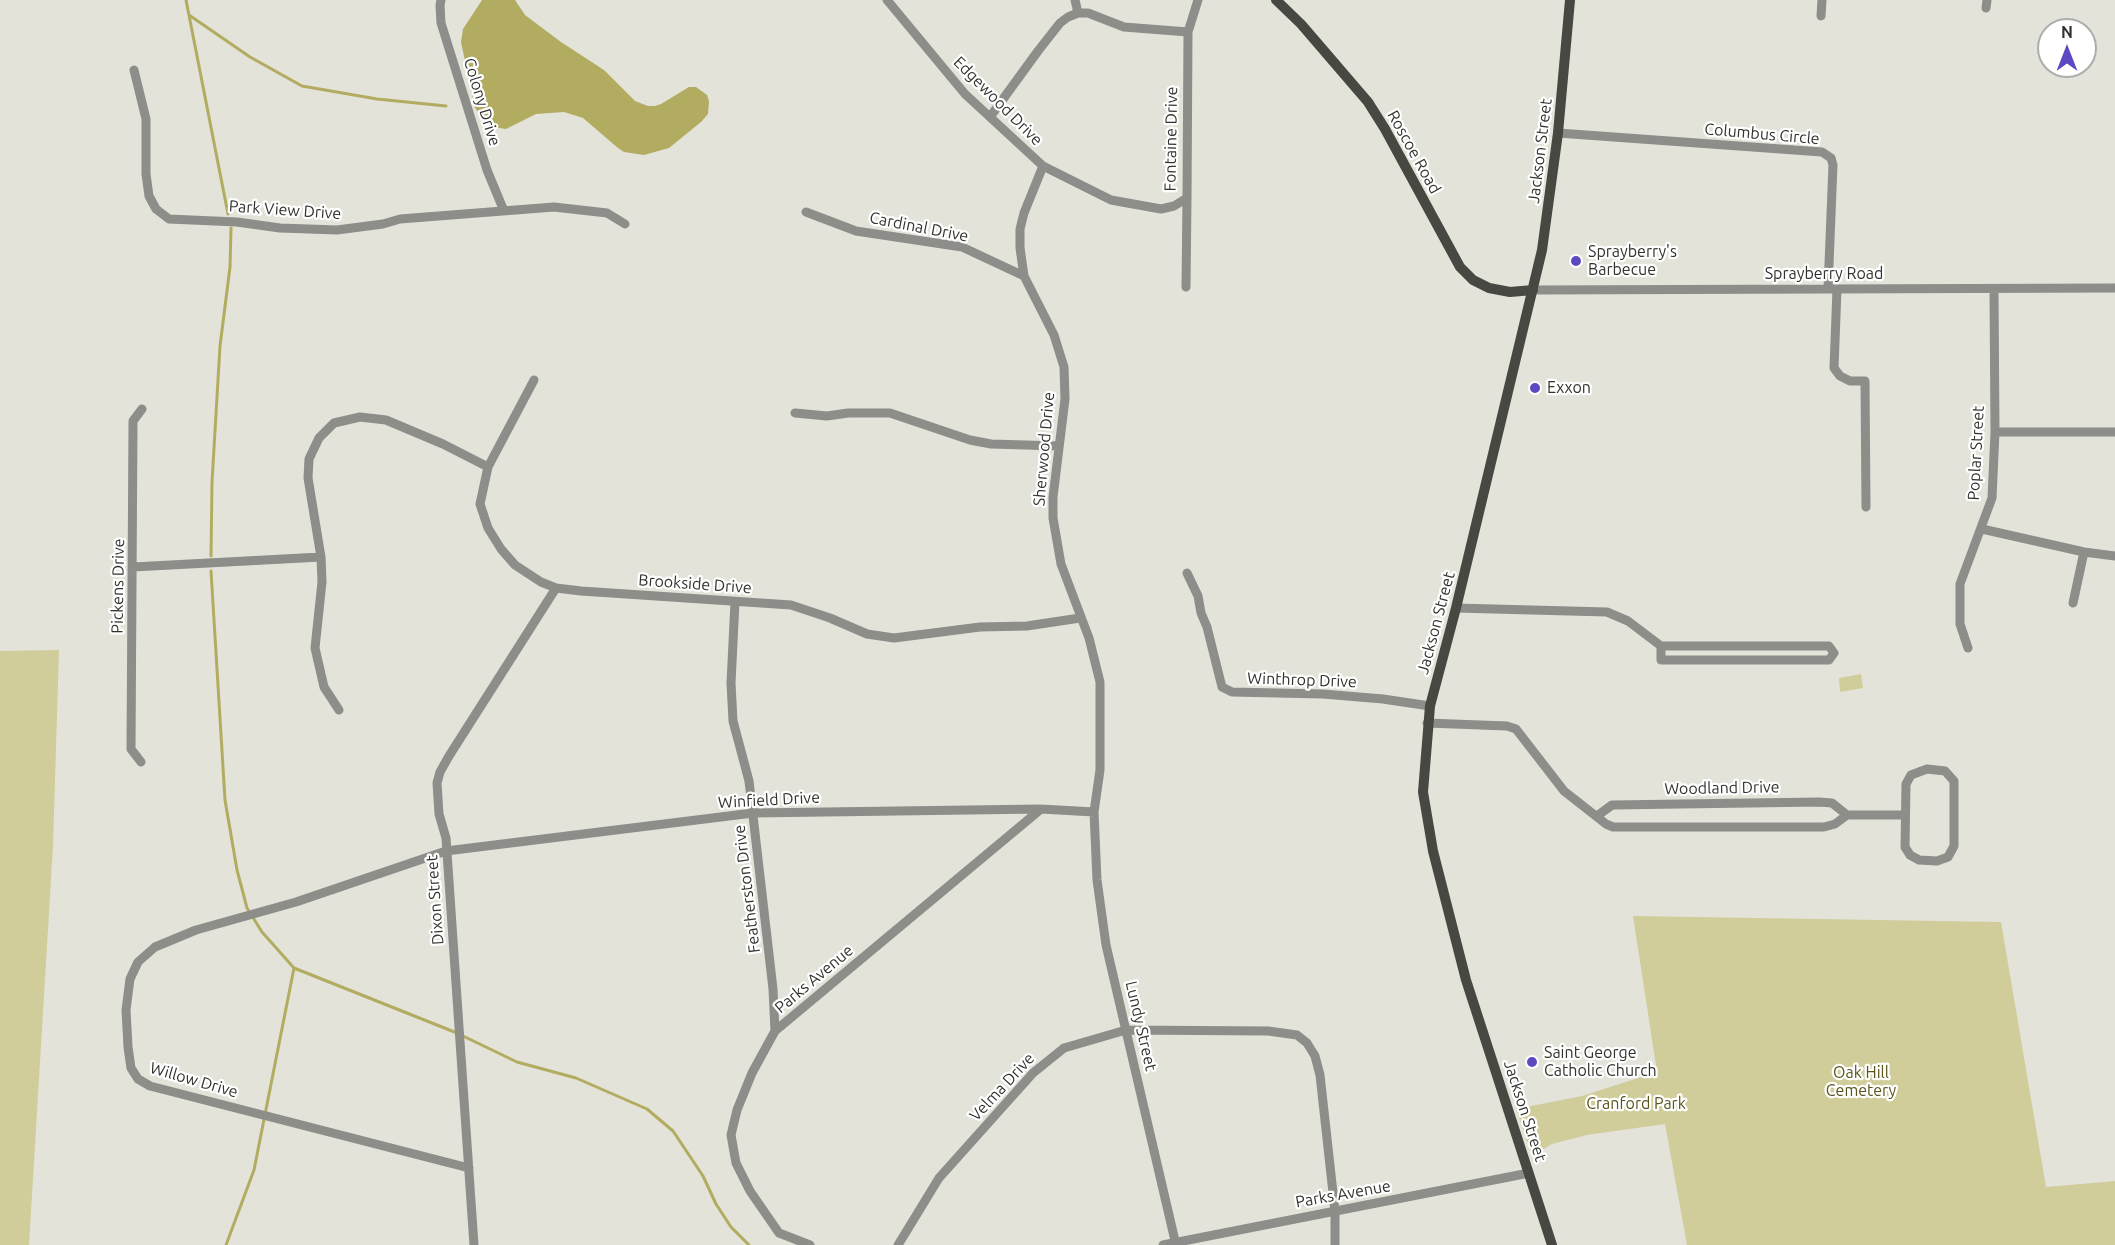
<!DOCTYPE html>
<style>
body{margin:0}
#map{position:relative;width:2115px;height:1245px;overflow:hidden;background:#e3e3da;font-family:Ubuntu,sans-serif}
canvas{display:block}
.north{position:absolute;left:2037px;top:18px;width:60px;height:60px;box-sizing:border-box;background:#fff;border:2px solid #adadab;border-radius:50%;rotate:0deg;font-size:16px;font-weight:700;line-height:24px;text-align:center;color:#32322e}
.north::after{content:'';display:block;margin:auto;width:21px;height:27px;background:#5c49c2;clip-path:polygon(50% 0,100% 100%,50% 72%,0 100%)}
</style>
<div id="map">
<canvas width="2115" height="1245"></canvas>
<div class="north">N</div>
</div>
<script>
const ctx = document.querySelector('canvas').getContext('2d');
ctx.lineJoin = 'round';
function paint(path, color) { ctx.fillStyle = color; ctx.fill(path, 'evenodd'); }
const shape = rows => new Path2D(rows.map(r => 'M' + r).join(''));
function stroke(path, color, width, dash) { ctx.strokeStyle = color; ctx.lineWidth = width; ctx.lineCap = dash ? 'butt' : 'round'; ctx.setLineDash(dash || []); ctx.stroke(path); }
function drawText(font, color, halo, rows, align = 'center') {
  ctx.font = font + ' Ubuntu,sans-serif'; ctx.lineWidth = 4.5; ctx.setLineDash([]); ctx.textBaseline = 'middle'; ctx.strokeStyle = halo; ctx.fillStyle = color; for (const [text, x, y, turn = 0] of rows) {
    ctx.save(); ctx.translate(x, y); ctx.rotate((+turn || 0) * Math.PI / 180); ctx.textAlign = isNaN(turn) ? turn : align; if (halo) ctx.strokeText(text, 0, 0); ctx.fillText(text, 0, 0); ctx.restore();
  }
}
paint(shape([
 [59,650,53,846,29,1245,0,1245,0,651],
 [1861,674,1863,688,1840,692,1839,678],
 [1633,916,2001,922,2046,1187,2115,1181,2115,1245,1687,1245,1665,1124,1587,1135,1552,1144,1532,1156,1516,1109,1582,1096,1657,1072]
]), '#d0cd9b');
paint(shape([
 [482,0,515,0,525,15,561,42,604,70,635,101,648,106,655,106,661,104,689,87,696,87,707,95,709,101,708,114,701,122,669,148,644,155,624,152,618,148,583,118,564,112,536,114,506,129,493,127,483,118,475,108,461,42,463,29]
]), '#b2ac61');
stroke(shape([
 [186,0,228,214],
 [189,15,250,57,302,86,377,99,446,106],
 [211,556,212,482,220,346,230,267,231,228],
 [211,571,225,800,237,870,247,908,262,932,294,968,457,1033],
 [463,1036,517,1062,576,1078,647,1109,673,1131,703,1176,716,1204,731,1227,749,1245],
 [226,1245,254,1170,294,968]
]), '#b2ac61', 3);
stroke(shape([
 [441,0,440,5,441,23,487,170,504,211],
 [887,0,965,94,1043,166,1111,200,1161,209,1174,206,1187,198,1188,32,1198,0],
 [1075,0,1078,13],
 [1986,8,1987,0],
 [1821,16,1822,0],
 [134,70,146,119,146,174,149,196,156,209,169,219,237,222,280,228,337,230,383,224,400,219,554,207,607,213,625,224],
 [990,117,1038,51,1060,23,1068,17,1078,13,1088,13,1124,27,1188,32],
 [1558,133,1822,152,1831,158,1833,165,1828,289],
 [1043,166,1024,213,1020,229,1020,248,1024,276,1054,335,1064,367,1065,399,1053,497,1053,518,1061,564,1089,638,1100,682,1100,770,1094,812,1097,880,1106,945,1176,1245],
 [806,212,856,231,962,247,1024,276],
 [1186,287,1187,198],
 [1837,289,1834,368,1840,376,1850,381,1865,381,1866,507],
 [1533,290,2115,288],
 [534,380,488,467,480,504,488,528,501,549,515,565,541,582,556,588,581,591,791,605,830,618,867,634,894,638,980,627,1027,626,1080,618],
 [795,413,827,416,848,413,890,413,970,440,991,444,1059,446],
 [1995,432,2115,432],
 [1982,529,2084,552,2115,556],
 [133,567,321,557],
 [1187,573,1198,596,1201,613,1207,627,1222,687,1232,692,1323,694,1383,699,1430,706],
 [735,602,731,683,733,721,749,781,773,989,775,1031],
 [2073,603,2084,552],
 [1456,608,1607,612,1628,621,1661,646],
 [1661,646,1829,646,1834,653,1829,660,1661,660,1661,646],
 [1968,648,1960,624,1960,584,1992,498,1995,432,1994,289],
 [339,710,324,687,315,648,322,582,321,557,308,478,309,459,319,438,334,423,360,417,386,420,443,444,488,467],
 [1427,723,1507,726,1516,729,1564,791,1606,824,1613,827,1824,827,1835,824,1847,815,1905,815],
 [141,762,131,749,133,421,142,409],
 [1927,769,1945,771,1954,781,1954,846,1948,857,1937,861,1919,860,1910,855,1905,847,1906,784,1911,775,1927,769],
 [1597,816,1612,805,1819,802,1832,803,1847,815],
 [469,1168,150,1086,138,1079,131,1068,128,1047,126,1010,130,979,138,962,155,947,196,930,296,902,446,851,753,813,1041,809,1094,812],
 [474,1245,446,838,439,814,437,783,440,772,449,756,556,588],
 [810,1245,779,1233,750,1191,736,1163,731,1135,737,1110,752,1073,775,1031,1041,809],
 [898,1245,939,1178,1033,1073,1064,1048,1126,1030,1268,1031,1297,1035,1307,1043,1315,1056,1320,1075,1335,1211,1335,1245],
 [1163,1245,1529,1173]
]), '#8d8d89', 9);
stroke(shape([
 [1276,0,1301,24,1368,102,1385,129,1460,267,1473,280,1489,288,1510,292,1533,290],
 [1552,1245,1466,980,1433,851,1423,792,1430,706,1456,608,1542,250,1558,133,1570,0]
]), '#484842', 10);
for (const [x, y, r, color] of [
 [1576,261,6,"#5c49c2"],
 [1535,388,6,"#5c49c2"],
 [1532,1062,6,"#5c49c2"]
]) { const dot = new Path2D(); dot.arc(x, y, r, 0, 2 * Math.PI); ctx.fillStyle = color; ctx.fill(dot); stroke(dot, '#fff', 2); }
drawText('16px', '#32322e', '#fff', [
 ["Edgewood Drive",998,101,45],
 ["Colony Drive",482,102,73],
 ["Columbus Circle",1762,134,5],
 ["Fontaine Drive",1171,139,-89],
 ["Jackson Street",1540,151,-83],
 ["Roscoe Road",1414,152,61],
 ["Park View Drive",285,210,4],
 ["Cardinal Drive",919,227,11],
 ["Sprayberry Road",1824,274],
 ["Sherwood Drive",1044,449,-85],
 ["Poplar Street",1976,453,-87],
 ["Brookside Drive",695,584,4],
 ["Pickens Drive",118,586,-89],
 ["Jackson Street",1436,623,-75],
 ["Winthrop Drive",1302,680,2],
 ["Woodland Drive",1722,788,-1],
 ["Winfield Drive",769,800,-3],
 ["Featherston Drive",747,889,-97],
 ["Dixon Street",435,900,-94],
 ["Parks Avenue",814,979,-40],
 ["Lundy Street",1141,1026,77],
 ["Willow Drive",194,1080,16],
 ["Velma Drive",1002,1087,-47],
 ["Jackson Street",1525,1111,72],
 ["Parks Avenue",1343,1194,-10]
]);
drawText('16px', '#32322e', '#fff', [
 ["Sprayberry's",1588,252],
 ["Barbecue",1588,270],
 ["Exxon",1547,388],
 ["Saint George",1544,1053],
 ["Catholic Church",1544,1071]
], 'left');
drawText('16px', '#5a551d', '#fff', [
 ["Oak Hill",1861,1073],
 ["Cemetery",1861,1091],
 ["Cranford Park",1636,1104]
]);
</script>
